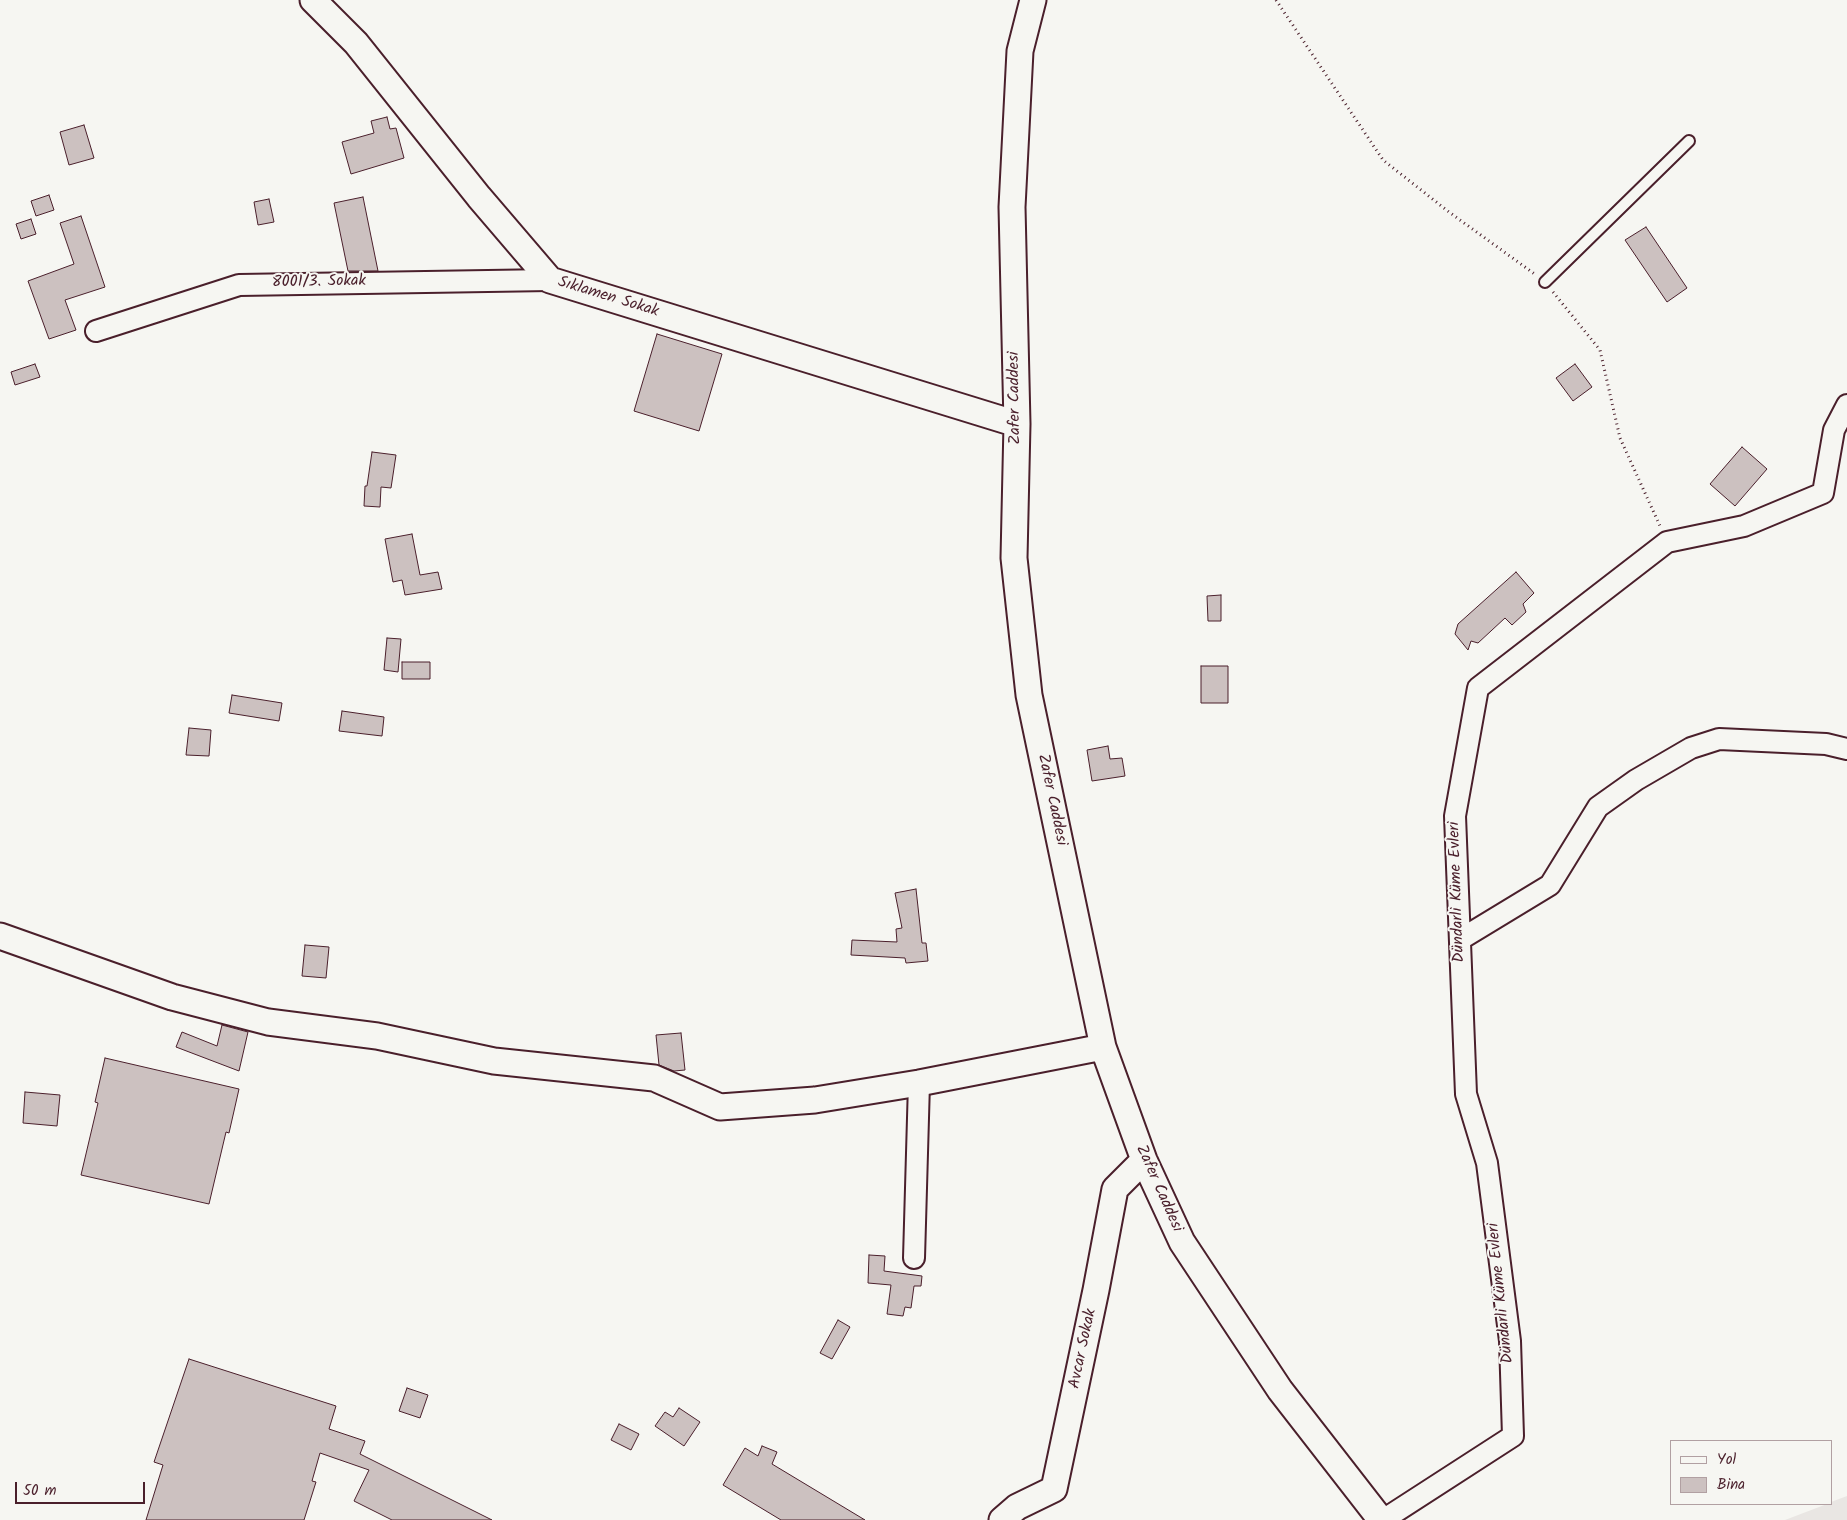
<!DOCTYPE html>
<meta charset="utf-8">
<style>
body{margin:0}
#map{position:relative;width:1847px;height:1520px;overflow:hidden;background:#f6f6f2;font-family:Kalam,sans-serif}
canvas{display:block}
.legend{position:absolute;left:1670px;top:1440px;width:162px;height:65px;box-sizing:border-box;background:#f6f6f2;border:1px solid #b1a0a2;margin:0;padding:6px 9px;list-style:none;font-size:15px;color:#4a1f2b}
.legend li{display:flex;align-items:center;gap:10px;height:25px}
.legend b{width:25px;border:1px solid #b1a0a2}
.scale{position:absolute;left:15px;top:1482px;width:130px;height:22px;box-sizing:border-box;border:2px solid #4a1f2b;border-top:0;padding-left:6px;font-size:15px;line-height:18px;white-space:nowrap;color:#4a1f2b;-webkit-text-stroke:4px #f6f6f2;paint-order:stroke}
</style>
<div id="map">
<canvas width="1847" height="1520"></canvas>
<ul class="legend">
<li><b style="height:6px;background:#f6f6f2"></b>Yol</li>
<li><b style="height:14px;background:#ccc1c0"></b>Bina</li>
</ul>
<div class="scale">50 m</div>
</div>
<script>
const ctx = document.querySelector('canvas').getContext('2d');
ctx.lineJoin = 'round';
function paint(path, color) { ctx.fillStyle = color; ctx.fill(path, 'evenodd'); }
const shape = rows => new Path2D(rows.map(r => 'M' + r).join(''));
function stroke(path, color, width, dash) { ctx.strokeStyle = color; ctx.lineWidth = width; ctx.lineCap = dash ? 'butt' : 'round'; ctx.setLineDash(dash || []); ctx.stroke(path); }
function drawText(font, color, halo, rows, align = 'center') {
  ctx.font = font + ' Kalam,sans-serif'; ctx.lineWidth = 4; ctx.setLineDash([]); ctx.textBaseline = 'middle'; ctx.strokeStyle = halo; ctx.fillStyle = color; for (const [text, x, y, turn = 0] of rows) {
    ctx.save(); ctx.translate(x, y); ctx.rotate((+turn || 0) * Math.PI / 180); ctx.textAlign = isNaN(turn) ? turn : align; if (halo) ctx.strokeText(text, 0, 0); ctx.fillText(text, 0, 0); ctx.restore();
  }
}
paint(shape([
 [1847,1496,1847,1520,1785,1520,1827,1504,1831,1504,1831,1502]
]), '#e9e6e3');
const building = shape([
 [387,117,390,129,396,128,404,158,351,174,342,142,374,133,371,121,387,117],
 [84,125,94,158,69,165,60,132,84,125],
 [49,195,54,210,36,216,31,201,49,195],
 [363,197,378,271,348,271,334,203,363,197],
 [269,199,274,222,258,225,254,202,269,199],
 [81,216,105,287,65,300,76,330,49,339,28,281,74,264,60,223,81,216],
 [31,219,36,234,21,239,16,224,31,219],
 [1646,227,1687,288,1667,302,1625,240,1646,227],
 [657,334,722,354,699,431,634,411,657,334],
 [35,364,40,377,15,385,11,372,35,364],
 [1575,364,1592,387,1573,401,1556,378,1575,364],
 [1742,447,1767,469,1735,506,1710,484,1742,447],
 [372,452,396,455,391,488,381,487,380,507,364,506,365,486,367,486,372,452],
 [412,534,420,575,438,572,442,589,405,595,402,580,393,582,385,539,412,534],
 [1516,572,1534,593,1523,604,1526,612,1512,625,1505,618,1478,643,1471,641,1468,650,1455,634,1458,624,1516,572],
 [1221,595,1221,621,1208,621,1207,596,1221,595],
 [387,638,401,639,398,672,384,670,387,638],
 [402,662,430,662,430,679,402,679,402,662],
 [1201,666,1228,666,1228,703,1201,703,1201,666],
 [232,695,282,703,279,721,229,713,232,695],
 [342,711,384,717,382,736,339,731,342,711],
 [189,728,211,730,209,756,186,755,189,728],
 [1108,746,1110,759,1122,758,1125,776,1092,781,1087,750,1108,746],
 [916,889,922,943,926,943,928,961,906,963,905,958,851,955,852,940,897,942,896,929,902,928,895,893,916,889],
 [305,945,329,947,326,978,302,976,305,945],
 [222,1025,248,1032,239,1071,176,1047,182,1032,217,1046,222,1025],
 [681,1033,685,1070,674,1071,659,1065,656,1035,681,1033],
 [105,1058,239,1089,229,1133,226,1132,209,1204,81,1175,98,1103,95,1102,105,1058],
 [25,1092,60,1095,57,1126,23,1123,25,1092],
 [869,1255,885,1256,884,1271,922,1276,921,1286,914,1286,911,1308,905,1307,903,1316,887,1314,891,1285,868,1283,869,1255],
 [838,1320,850,1327,832,1359,820,1353,838,1320],
 [189,1359,336,1406,329,1429,365,1441,360,1454,492,1520,392,1520,354,1501,369,1470,320,1453,312,1481,316,1482,304,1520,146,1520,163,1465,154,1462,189,1359],
 [407,1388,428,1395,420,1418,399,1411,407,1388],
 [679,1408,700,1422,684,1446,655,1426,665,1412,673,1417,679,1408],
 [619,1424,639,1434,631,1450,611,1440,619,1424],
 [762,1446,777,1452,772,1464,865,1520,781,1520,723,1485,745,1448,758,1456,762,1446]
]);
paint(building, '#ccc1c0');
stroke(building, '#4a1f2b', 1);
const service = shape([
 [1545,282,1689,141]
]);
const minor = shape([
 [96,331,239,285,550,280],
 [1461,939,1550,885,1598,807,1636,780,1691,748,1719,739,1826,744,1847,749],
 [914,1258,919,1083],
 [1383,1520,1513,1436,1510,1341,1487,1163,1466,1094,1455,816,1478,688,1667,542,1744,526,1823,493,1834,430,1847,405]
]);
const tertiary = shape([
 [313,0,356,43,479,197,550,280,1017,424],
 [1033,0,1020,51,1012,207,1017,424,1014,558,1029,695,1103,1047,1144,1160,1182,1242,1280,1390,1381,1520],
 [0,936,172,997,268,1022,377,1036,494,1061,654,1078,720,1107,815,1100,919,1083,1103,1047],
 [1002,1520,1017,1507,1054,1489,1096,1290,1115,1189,1144,1160]
]);
stroke(service, '#4a1f2b', 14);
stroke(minor, '#4a1f2b', 24);
stroke(tertiary, '#4a1f2b', 29);
stroke(shape([
 [1276,0,1383,160,1449,212,1536,275],
 [1553,292,1600,350,1620,438,1660,526]
]), '#4a1f2b', 3, [1, 4]);
stroke(service, '#f6f6f2', 10);
stroke(minor, '#f6f6f2', 20);
stroke(tertiary, '#f6f6f2', 25);
drawText('16px', '#4a1f2b', '#f6f6f2', [
 ["8001/3. Sokak",319,283,-1],
 ["Sıklamen Sokak",608,298,17],
 ["Zafer Caddesi",1016,398,-91],
 ["Zafer Caddesi",1051,800,78],
 ["Dündarli Küme Evleri",1458,892,-92],
 ["Zafer Caddesi",1158,1189,66],
 ["Dündarli Küme Evleri",1502,1293,-96],
 ["Avcar Sokak",1084,1349,-78]
]);
</script>
